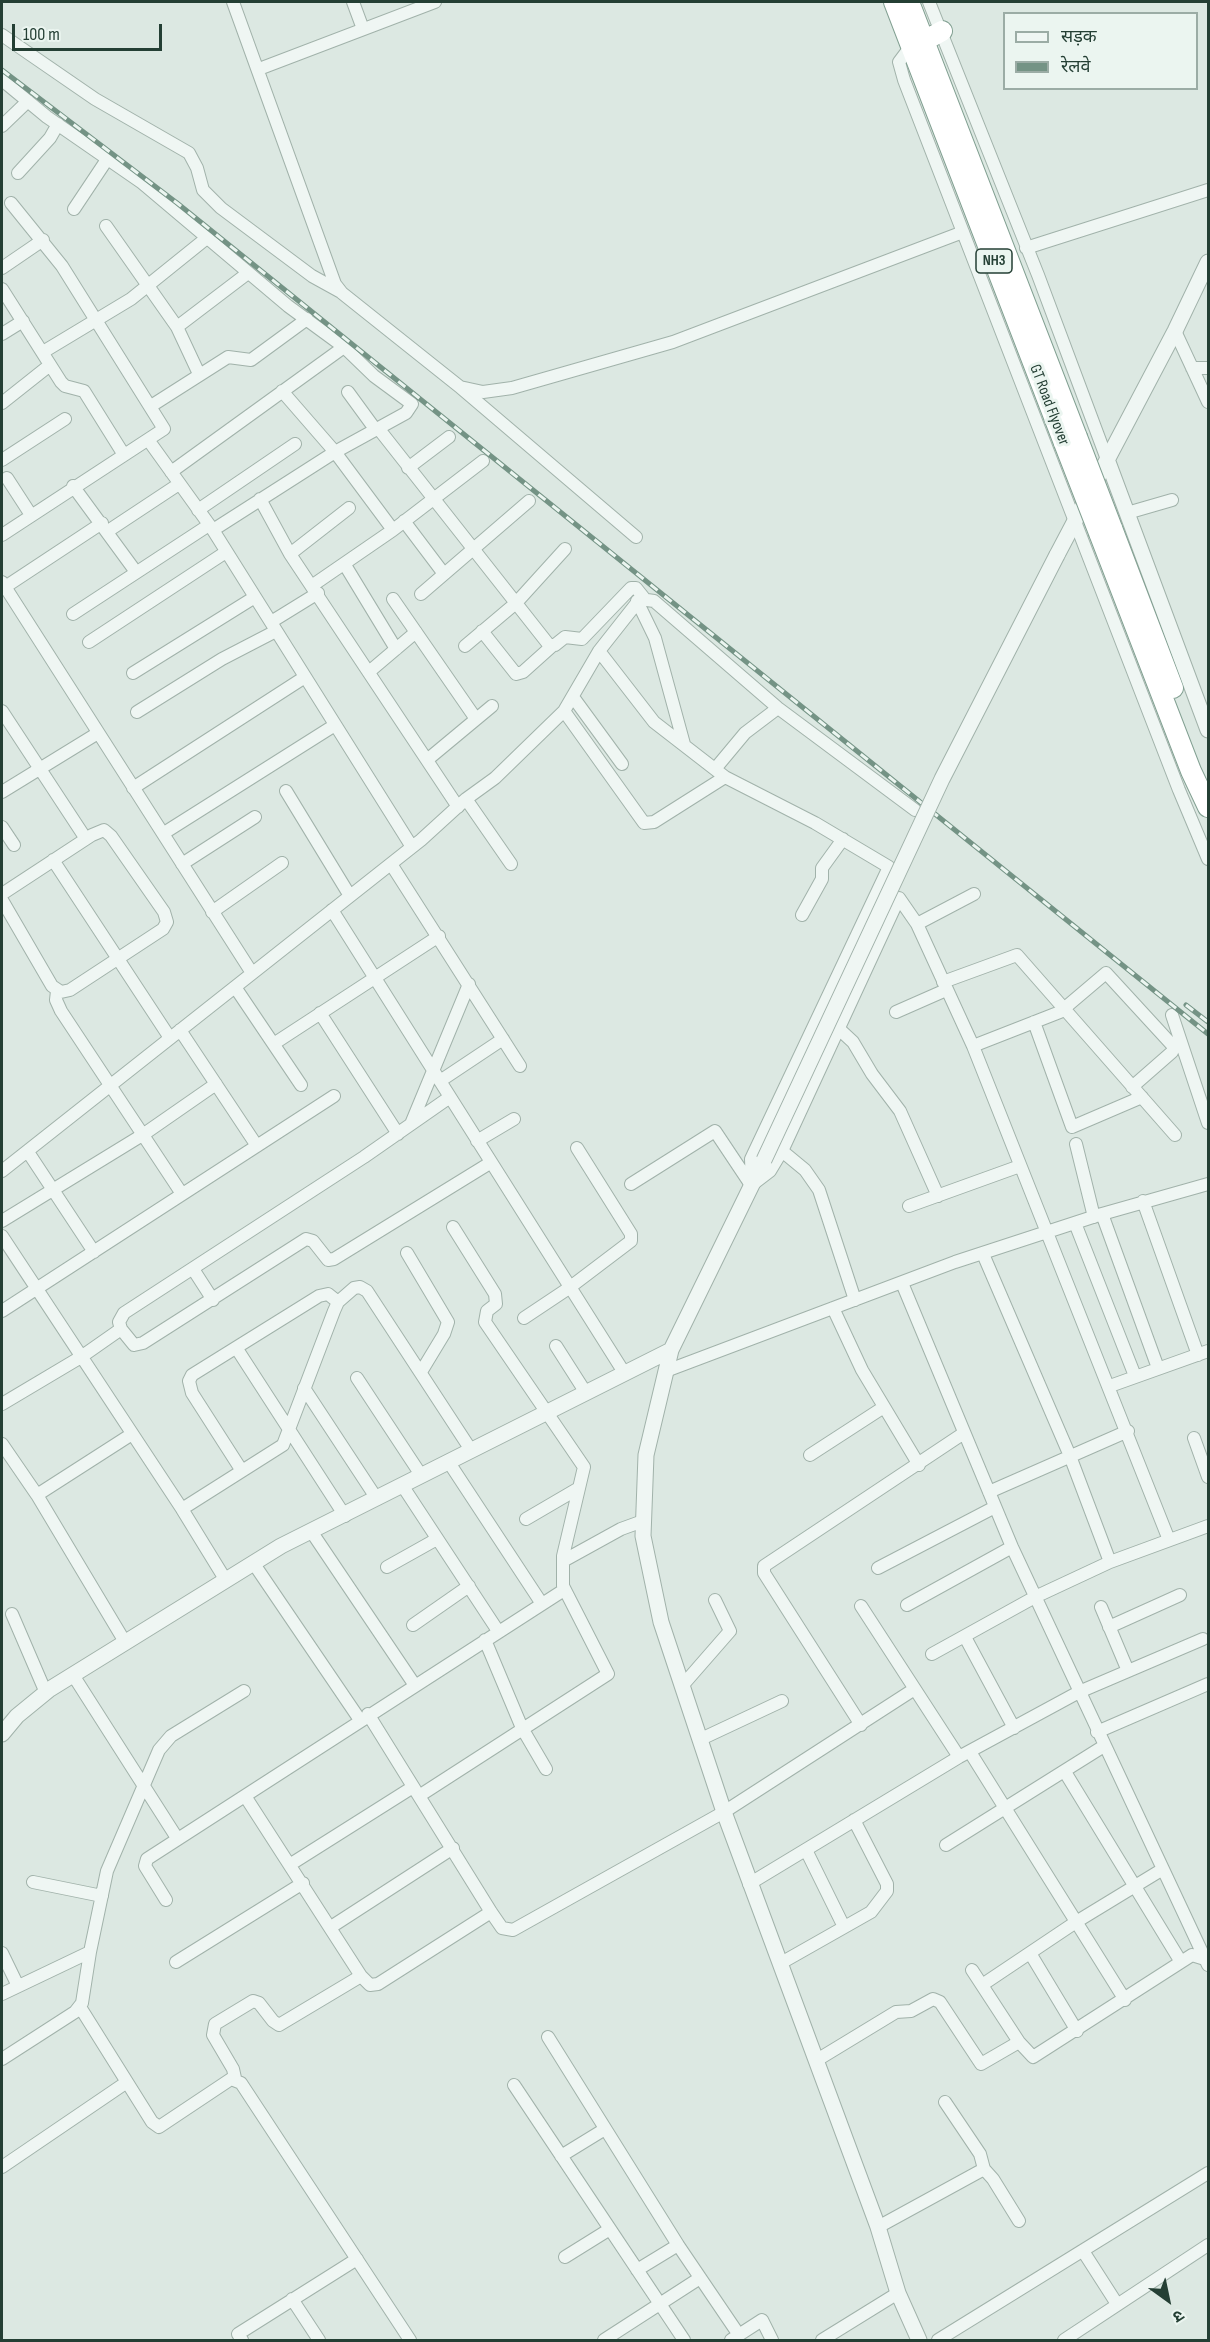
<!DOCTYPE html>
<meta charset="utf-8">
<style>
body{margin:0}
#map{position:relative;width:1210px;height:2342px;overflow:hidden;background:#dce8e2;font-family:"Sofia Sans Condensed","Noto Sans Devanagari",sans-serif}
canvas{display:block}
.frame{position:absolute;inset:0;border:3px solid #243f34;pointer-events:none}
.legend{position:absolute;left:1003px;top:12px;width:195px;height:78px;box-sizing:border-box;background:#ebf5f0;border:2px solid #9baca5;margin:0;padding:8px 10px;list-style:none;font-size:18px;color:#243f34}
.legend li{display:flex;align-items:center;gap:12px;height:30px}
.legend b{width:30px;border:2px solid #9baca5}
.north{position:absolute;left:1138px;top:2270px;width:60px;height:60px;-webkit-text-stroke:4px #ebf5f0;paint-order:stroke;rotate:147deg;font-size:16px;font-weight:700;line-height:24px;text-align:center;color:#243f34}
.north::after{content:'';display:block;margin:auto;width:21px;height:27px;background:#243f34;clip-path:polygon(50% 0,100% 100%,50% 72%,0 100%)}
.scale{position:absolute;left:12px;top:24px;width:150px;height:27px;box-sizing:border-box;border:3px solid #243f34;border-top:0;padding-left:8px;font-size:18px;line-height:21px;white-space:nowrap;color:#243f34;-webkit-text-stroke:4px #ebf5f0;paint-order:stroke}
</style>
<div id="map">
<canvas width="1210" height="2342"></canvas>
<div class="frame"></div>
<ul class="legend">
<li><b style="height:8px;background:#eff6f3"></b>सड़क</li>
<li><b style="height:8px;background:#749385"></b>रेलवे</li>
</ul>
<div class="north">उ</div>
<div class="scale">100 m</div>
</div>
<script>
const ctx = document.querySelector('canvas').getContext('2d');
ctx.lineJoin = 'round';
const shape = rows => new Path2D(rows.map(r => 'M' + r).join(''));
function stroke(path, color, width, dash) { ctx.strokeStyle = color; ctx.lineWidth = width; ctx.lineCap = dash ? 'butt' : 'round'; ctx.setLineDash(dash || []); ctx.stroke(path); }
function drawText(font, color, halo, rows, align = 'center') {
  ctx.font = font + ' "Sofia Sans Condensed",sans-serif'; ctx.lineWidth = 6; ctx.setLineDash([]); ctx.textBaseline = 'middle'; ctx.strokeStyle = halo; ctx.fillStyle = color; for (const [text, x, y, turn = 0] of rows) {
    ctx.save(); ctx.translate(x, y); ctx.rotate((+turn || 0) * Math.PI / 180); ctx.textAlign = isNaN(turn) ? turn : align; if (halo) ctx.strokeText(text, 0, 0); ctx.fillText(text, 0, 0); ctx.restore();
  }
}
const minor = shape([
 [233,2,335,284,342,293,460,387,483,392,512,388,673,342,963,232],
 [353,2,363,29],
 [929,2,1038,275,1108,462],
 [2,35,95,99,189,153,197,168,203,190,221,208,312,276,341,292],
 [911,46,899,62,904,80,1179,790,1208,859],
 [259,69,435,2],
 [2,80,47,117,141,182,288,306,344,347,374,376,412,404,406,413,335,452,213,530],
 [2,126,28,101],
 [18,173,50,138,58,124],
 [74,209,108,158],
 [106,226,177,327,199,374],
 [1026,248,1208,190],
 [2,268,43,240],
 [2,289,61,382,65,386,84,391,124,455],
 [177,327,248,273],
 [1175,331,1208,402],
 [2,334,23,321],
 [43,352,131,299,208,237],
 [1192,368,1208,368],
 [461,388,636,537],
 [282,391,335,452,393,530],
 [348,392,375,429],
 [2,403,50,365],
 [151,406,228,357,251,360,307,319],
 [378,428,549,645,555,645,565,637,582,639,631,588,636,588,644,598],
 [149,441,213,530,412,847],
 [2,460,65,419],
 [408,468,449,437],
 [171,472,344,347],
 [7,478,31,515],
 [73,486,136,572],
 [260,499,290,554,458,807],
 [198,510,295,444],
 [1127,513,1172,500],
 [404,521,444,574],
 [108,531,179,484],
 [2,535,164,429,62,266,11,203],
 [290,554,349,508],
 [345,565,396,649],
 [2,582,252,973],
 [313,585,393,530,483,461],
 [2,589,102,523],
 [421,594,529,501],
 [393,599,476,719],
 [637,601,655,638,684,744],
 [73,614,209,525],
 [271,622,318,593],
 [482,631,516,674,523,672,552,646],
 [89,642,226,552],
 [465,646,516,603,565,549],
 [599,651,654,722,725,777,815,823,889,867,751,1159,752,1184],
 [370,671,416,632],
 [133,673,255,597],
 [573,697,622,764],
 [2,711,86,839],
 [564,711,644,823,654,822,725,777],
 [137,712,222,659,276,631],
 [427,760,492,706],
 [715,769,745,733,778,708],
 [133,788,305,677],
 [286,791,350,896],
 [2,792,98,733],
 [466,799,511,864],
 [2,827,14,845],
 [164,833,335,725],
 [53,860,170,1038],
 [182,864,255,817],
 [391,864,520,1066],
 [2,894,92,835,104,830,111,836,164,912,167,922,163,929,70,990,61,992,52,986,2,900],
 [332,910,625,1374],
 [212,912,282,863],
 [802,915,822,879,822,868,843,839],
 [917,924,974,894],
 [943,982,1017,955,1175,1135],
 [235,987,301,1085],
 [57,991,56,1000,61,1011,182,1194],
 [896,1012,946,990],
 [320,1013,398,1134],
 [1172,1015,1208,1123],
 [1034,1022,1072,1127,1142,1097],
 [839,1029,853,1042,872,1074,900,1111,938,1196],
 [180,1030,257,1146],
 [275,1043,439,936],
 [973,1046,1060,1012,1106,973,1174,1047,1172,1052,1132,1087],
 [440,1081,503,1039],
 [450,1097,364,1157,124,1313,119,1322,121,1329,134,1345,143,1343,306,1239,313,1241,328,1260,334,1259,490,1163],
 [411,1124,469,984],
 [477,1141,514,1119],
 [1076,1144,1094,1217],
 [782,1151,805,1170,819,1190,855,1300],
 [28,1152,94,1252],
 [2,1171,421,840,466,799,495,778,564,711,599,651,640,599,654,601,778,708,915,810],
 [631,1184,715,1131,751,1185],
 [753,1184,770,1171,782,1151,899,898,917,924,973,1046,1169,1540],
 [1143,1201,1198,1355],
 [909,1206,1020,1166],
 [1102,1214,1158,1368],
 [2,1221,144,1134,216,1084],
 [1075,1223,1135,1376],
 [2,1236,182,1509,225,1579],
 [407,1253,448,1322,444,1334,421,1372],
 [983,1254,1070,1456,1110,1562],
 [193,1269,213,1300],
 [902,1283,1012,1547,1208,1965],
 [833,1308,862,1370,919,1465],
 [2,1311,334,1096],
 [524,1318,569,1288,631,1241,631,1234,577,1148],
 [556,1346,586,1393],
 [237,1349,345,1516],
 [666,1371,955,1262,1102,1214,1208,1184],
 [357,1378,421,1475],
 [1110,1386,1208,1351],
 [304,1388,377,1499],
 [2,1404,81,1357,121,1329],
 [1194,1438,1208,1477],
 [2,1444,37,1495,125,1642],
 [810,1455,884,1407],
 [448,1461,542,1604],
 [242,1471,192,1393,189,1381,192,1375,319,1296,328,1294,338,1302],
 [402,1485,498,1631],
 [989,1492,1128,1431],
 [37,1495,132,1434],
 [182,1509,283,1445,334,1311,338,1302,354,1288,360,1287,367,1291,471,1450],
 [526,1519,579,1488],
 [311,1531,414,1684],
 [563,1561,621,1529,643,1521],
 [254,1564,360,1720],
 [387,1567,437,1539],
 [878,1568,995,1507],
 [907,1605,1012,1547],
 [861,1606,959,1757],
 [1101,1607,1128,1671],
 [12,1614,46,1693],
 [413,1625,469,1586],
 [1109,1627,1180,1595],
 [965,1637,1014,1728],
 [485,1640,522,1728,546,1769],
 [932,1654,1035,1597,1110,1562,1208,1526],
 [73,1675,177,1838],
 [682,1686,730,1631,715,1600],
 [368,1714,491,1912,502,1928,513,1930,724,1812,913,1690],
 [861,1725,764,1573,764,1566,964,1433],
 [1097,1732,1208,1684],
 [701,1739,782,1701],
 [970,1752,1125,2000],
 [1065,1772,1181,1962],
 [245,1796,361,1976,370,1985,378,1984,491,1912],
 [419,1796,608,1674,563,1586,563,1556,584,1467,485,1322,487,1311,496,1304,495,1294,453,1227],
 [946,1845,1104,1746],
 [806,1850,844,1927],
 [291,1864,413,1787],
 [33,1882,102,1896],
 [749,1884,959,1757,1079,1692,1203,1639],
 [166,1900,145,1866,147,1859,564,1590],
 [331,1927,453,1848],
 [2,1953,18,1986],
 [1030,1953,1077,2031],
 [176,1962,303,1883],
 [781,1963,871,1912,887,1891,887,1884,854,1820],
 [972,1970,1019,2042,1033,2057,1192,1955,1208,1960],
 [982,1985,1076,1922,1163,1869],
 [2,1994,90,1952],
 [80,2007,152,2122,159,2127,231,2079,241,2083,410,2340],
 [548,2037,678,2245,739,2335],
 [2,2059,75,2012,82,2003,90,1952,107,1871,159,1750,171,1736,244,1691],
 [817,2060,896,2012,911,2011,933,1999,940,2002,981,2064,1019,2042],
 [235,2078,233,2069,213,2035,215,2024,253,2001,259,2003,273,2021,279,2025,361,1976],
 [514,2085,684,2340],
 [945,2102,980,2154,984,2169],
 [561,2156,605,2129],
 [2,2167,127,2082],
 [878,2227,984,2169,993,2179,1019,2221],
 [1083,2251,1117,2304],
 [565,2257,610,2229],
 [637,2270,678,2245],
 [292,2299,319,2340],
 [242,2340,238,2334,357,2259],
 [604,2340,700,2278],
 [731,2340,762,2320,772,2340],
 [822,2340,898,2293],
 [938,2340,1208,2173],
 [1064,2340,1208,2245]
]);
const tertiary = shape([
 [1108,462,1208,730],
 [1057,555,1175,331,1208,262],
 [764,1160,671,1350,646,1455,643,1536,661,1622,724,1812,878,2227,898,2293,919,2340],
 [2,1734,17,1716,50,1689,281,1546,671,1350]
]);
const trunk = shape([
 [894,2,1064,443],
 [909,2,1077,437],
 [924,41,942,31],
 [1112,528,1173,688],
 [1099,533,1191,771,1208,807]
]);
stroke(minor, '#a1b2aa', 14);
stroke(tertiary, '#a1b2aa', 17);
stroke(trunk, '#82a092', 22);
stroke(minor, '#eff6f3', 12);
stroke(tertiary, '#eff6f3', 15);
stroke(trunk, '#fff', 20);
const rail = shape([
 [2,70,177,203,1208,1034],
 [1186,1005,1208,1022]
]);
stroke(rail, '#749385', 5);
stroke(rail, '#ebf5f0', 3, [9]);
const tertiaryBridge = shape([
 [764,1160,942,779,1057,555]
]);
const trunkBridge = shape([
 [1077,437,1112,528],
 [1064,443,1099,533]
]);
stroke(tertiaryBridge, '#a1b2aa', 17, []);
stroke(trunkBridge, '#82a092', 22, []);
stroke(tertiaryBridge, '#eff6f3', 15);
stroke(trunkBridge, '#fff', 20);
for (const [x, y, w] of [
 [994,261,36]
]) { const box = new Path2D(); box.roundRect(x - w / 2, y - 12, w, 24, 4.5); ctx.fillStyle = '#ebf5f0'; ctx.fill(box); stroke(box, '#243f34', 1.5); }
drawText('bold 15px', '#243f34', null, [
 ["NH3",994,261]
]);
drawText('16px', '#243f34', '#ebf5f0', [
 ["GT Road Flyover",1049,405,69]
]);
</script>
